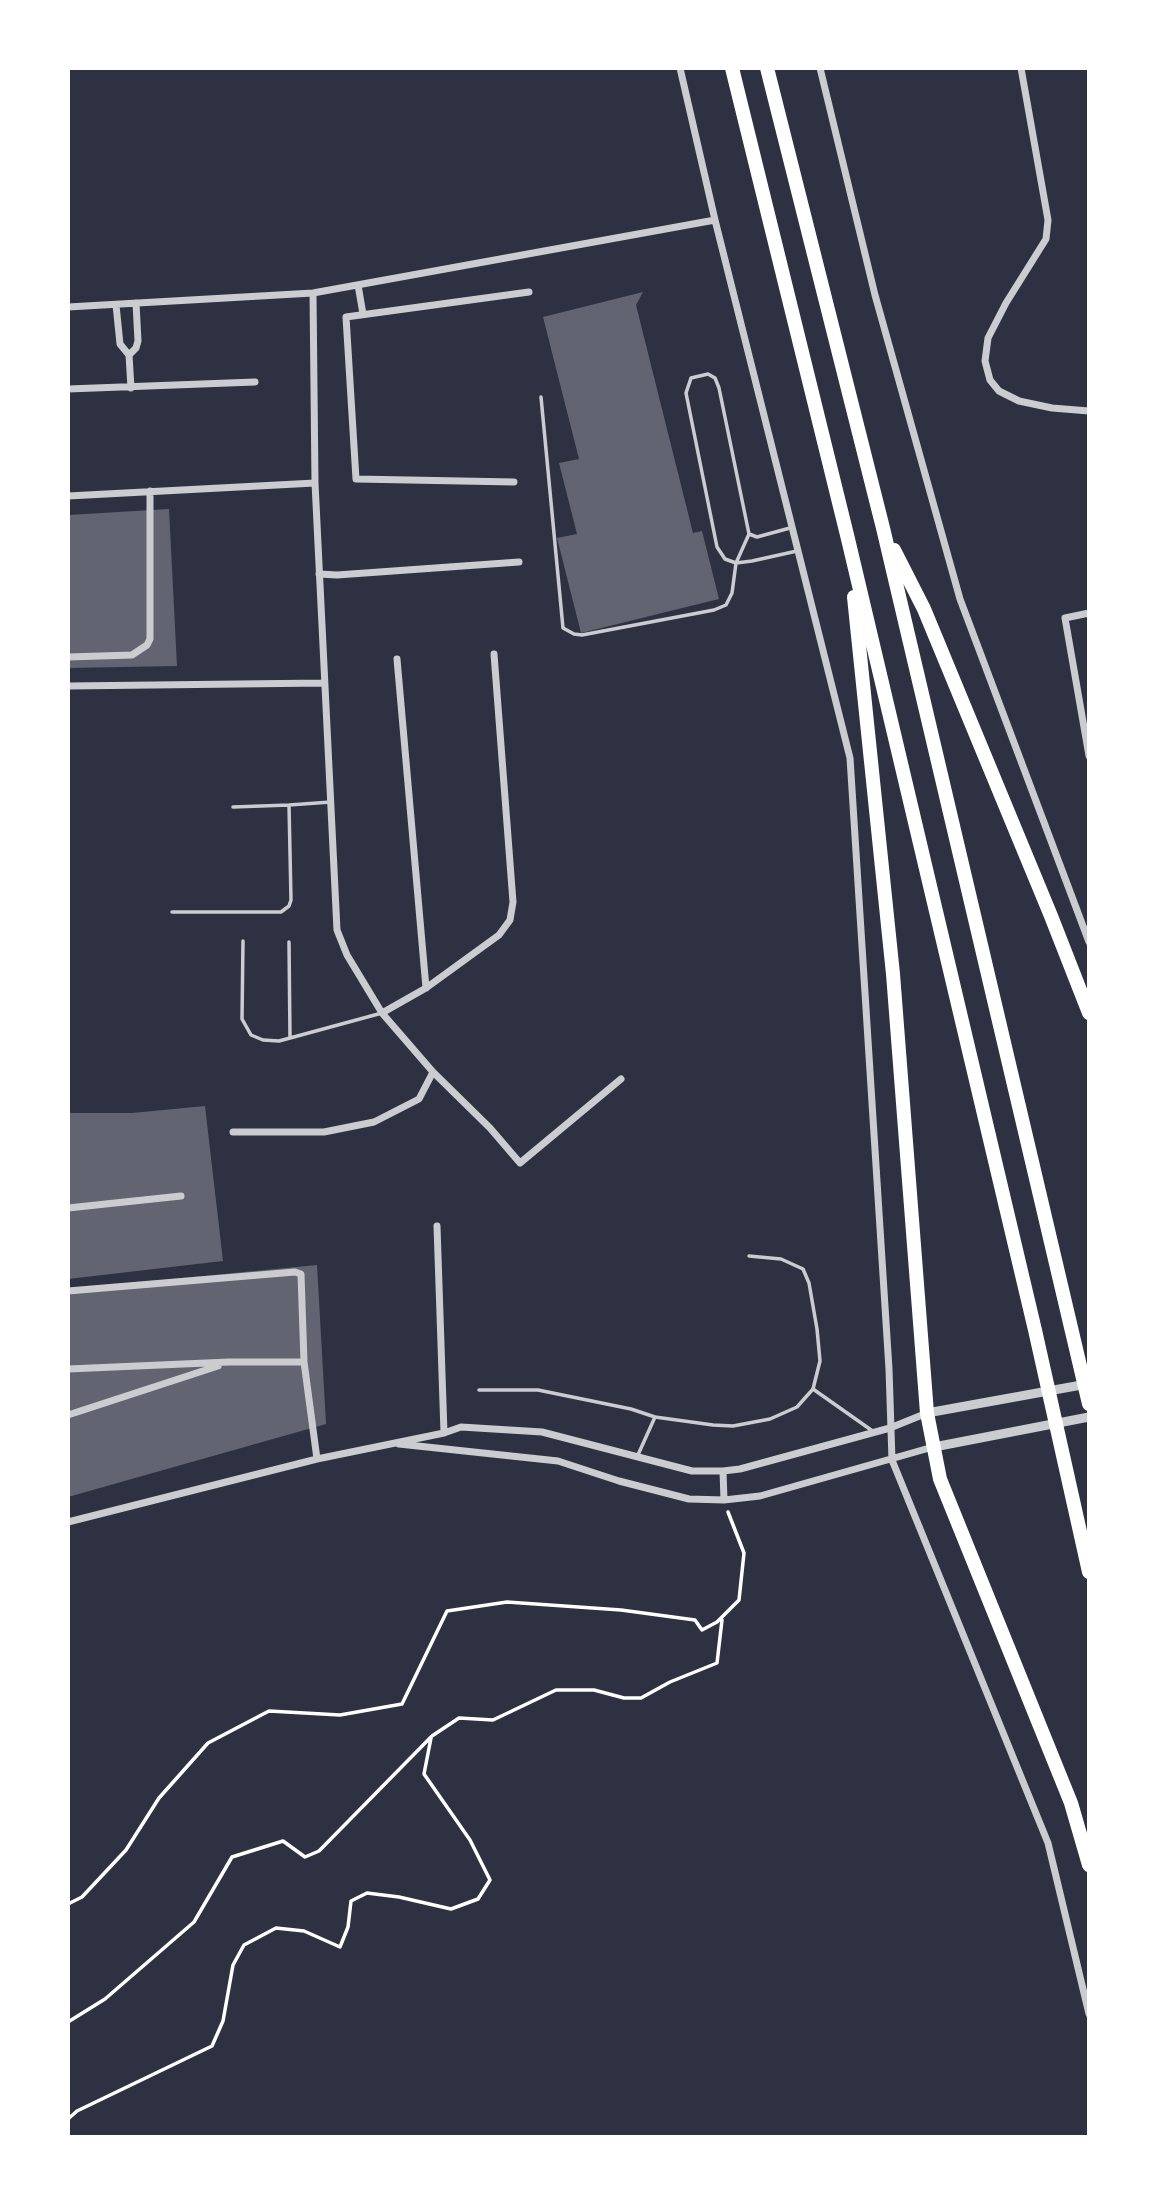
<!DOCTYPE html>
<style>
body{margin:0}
#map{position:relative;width:1157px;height:2205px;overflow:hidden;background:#2d3142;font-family:"Sofia Sans Condensed",sans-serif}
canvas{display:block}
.frame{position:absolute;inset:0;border:70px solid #fff;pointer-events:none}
</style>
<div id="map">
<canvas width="1157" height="2205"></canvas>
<div class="frame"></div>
</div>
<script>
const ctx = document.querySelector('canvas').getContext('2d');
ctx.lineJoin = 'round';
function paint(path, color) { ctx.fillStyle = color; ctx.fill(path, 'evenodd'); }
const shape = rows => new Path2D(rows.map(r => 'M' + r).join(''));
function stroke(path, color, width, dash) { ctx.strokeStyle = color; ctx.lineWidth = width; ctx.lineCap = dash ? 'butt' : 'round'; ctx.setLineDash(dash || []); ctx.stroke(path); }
paint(shape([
 [643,292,636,305,693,533,702,531,719,599,581,633,557,538,577,534,559,463,579,459,543,317],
 [169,509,177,666,68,668,68,515],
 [205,1106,223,1261,68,1279,68,1113,132,1113],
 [317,1265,326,1424,68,1497,68,1289]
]), '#626471');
stroke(shape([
 [68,1904,82,1897,126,1850,159,1798,208,1743,269,1711,340,1715,402,1704,447,1611,507,1602,621,1610,695,1620,702,1630,717,1622,739,1600,744,1553,728,1512],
 [68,2022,105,1999,194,1922,232,1857,283,1841,305,1857,319,1851,432,1736,459,1718,493,1720,556,1690,594,1690,624,1698,641,1698,670,1682,717,1663,722,1620],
 [68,2119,77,2111,212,2046,223,2021,233,1965,244,1945,276,1928,304,1931,340,1947,348,1927,351,1901,367,1893,399,1897,451,1909,478,1899,490,1880,470,1840,424,1774,431,1738]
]), '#fff', 3.5);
stroke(shape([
 [541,397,563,628,574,634,582,635,714,610,726,605,732,593,736,563,749,534],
 [790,528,757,537,749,534,719,388,715,378,708,374,691,378,686,393,717,547,725,559,736,563,752,561,797,551],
 [233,807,289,805],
 [172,912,281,912,289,906,291,900,289,805,331,802],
 [243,941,242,1019,251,1035,263,1040,279,1041,382,1013],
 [289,942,290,1038],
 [813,1389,874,1432],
 [479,1390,538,1390,631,1409,655,1417],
 [637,1457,655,1417,713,1425,733,1426,770,1419,797,1407,813,1389,820,1361,817,1329,809,1283,803,1269,781,1259,749,1256]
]), '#caccd0', 3.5);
stroke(shape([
 [680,68,715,220,850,758,889,1369,892,1460,1048,1843,1089,2014],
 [820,68,875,295,960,599,1089,942],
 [1021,68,1048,220,1046,239,1006,303,988,338,985,361,990,380,999,391,1019,401,1052,408,1089,411],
 [358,285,363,314],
 [313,293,315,483,337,930,347,955,382,1013,433,1072,490,1128,520,1163,621,1079],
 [116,305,120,344,129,355,131,388],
 [68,307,313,293,715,220],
 [129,355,136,348,138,341,136,303],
 [68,389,255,382],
 [514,482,356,479,346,317,529,292],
 [68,496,315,483],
 [319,574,337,575,519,562],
 [1089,613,1065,618,1089,756],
 [68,657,132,655,147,645,150,639,150,491],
 [397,659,426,988],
 [68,686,324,683],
 [382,1013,426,988,499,935,510,920,513,902,494,654],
 [233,1132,324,1132,374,1122,419,1099,433,1072],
 [68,1208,181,1196],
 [437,1226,444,1433],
 [68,1291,295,1272,301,1274,304,1362],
 [68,1369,229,1362,304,1362,317,1459],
 [68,1415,218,1366],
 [399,1444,558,1461,619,1481,689,1499,724,1500,760,1496,933,1447],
 [723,1471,724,1500],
 [68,1522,317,1459,444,1433,461,1427,542,1432,692,1471,723,1471,740,1469,890,1428,927,1413]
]), '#caccd0', 7);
stroke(shape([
 [927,1413,1087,1384],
 [934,1447,1089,1417]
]), '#caccd0', 9);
stroke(shape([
 [732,68,848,539,1035,1330,1089,1572],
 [767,68,883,528,1089,1404],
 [894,550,924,609,1051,916,1089,1013],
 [854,597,893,974,927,1413,940,1479,1071,1803,1089,1865]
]), '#fff', 14);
</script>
